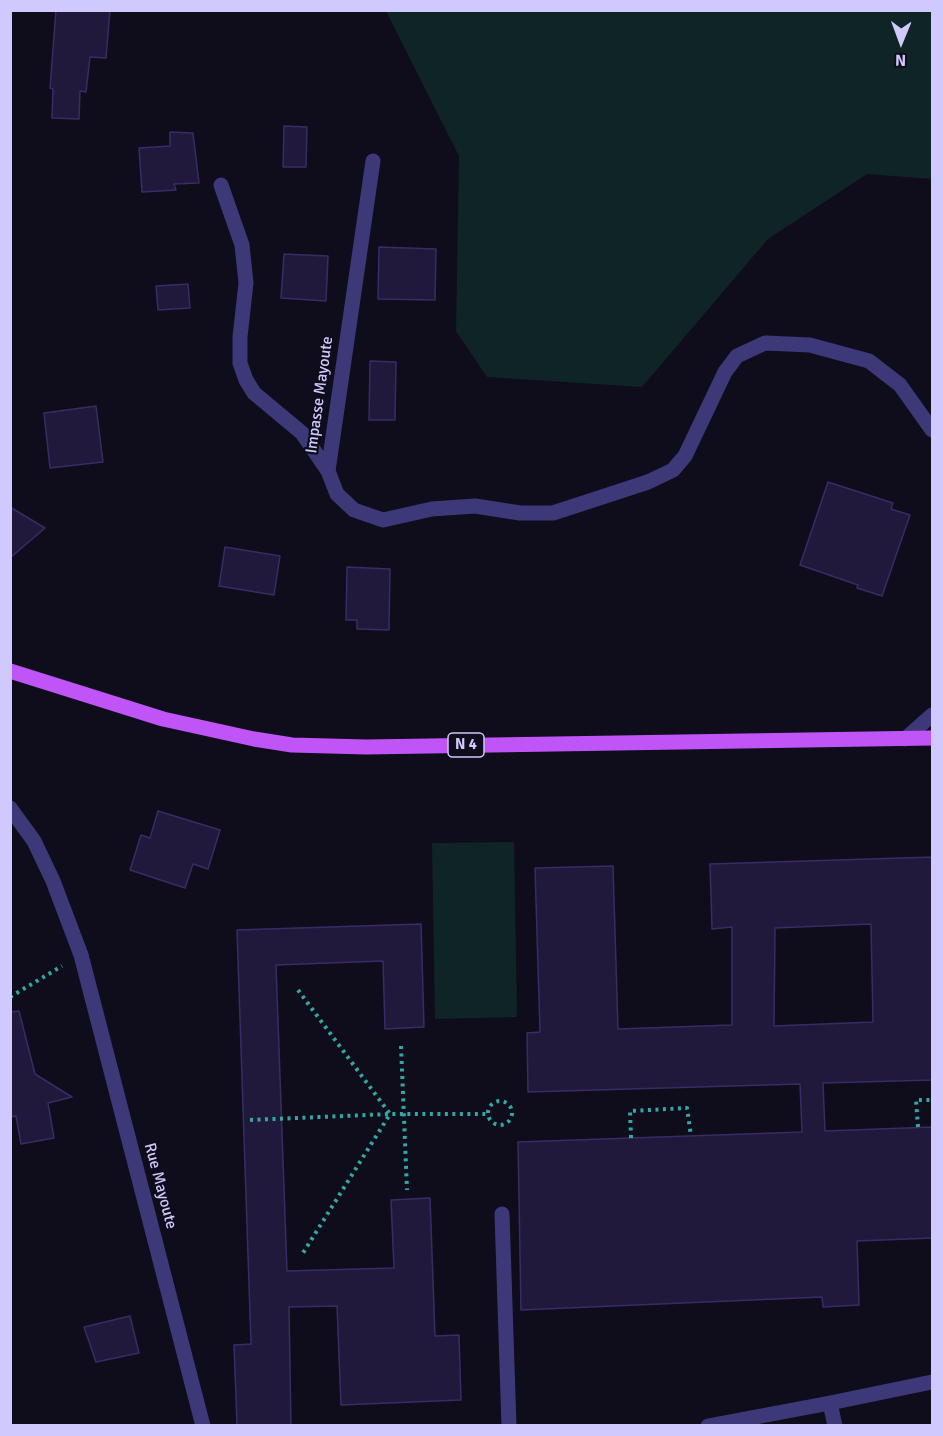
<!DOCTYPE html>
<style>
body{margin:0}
#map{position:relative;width:943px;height:1436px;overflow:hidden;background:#0f0c1c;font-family:Signika,sans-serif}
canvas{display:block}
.frame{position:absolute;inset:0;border:12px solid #d0c9fd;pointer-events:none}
.north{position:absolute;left:871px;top:12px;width:60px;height:60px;-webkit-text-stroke:4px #0f0c1c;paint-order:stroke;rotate:181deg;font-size:16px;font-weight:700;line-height:24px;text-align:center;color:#d0c9fd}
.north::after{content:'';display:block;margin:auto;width:21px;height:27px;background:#d0c9fd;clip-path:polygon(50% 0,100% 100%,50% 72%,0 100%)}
</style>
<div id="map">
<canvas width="943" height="1436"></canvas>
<div class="frame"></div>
<div class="north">N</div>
</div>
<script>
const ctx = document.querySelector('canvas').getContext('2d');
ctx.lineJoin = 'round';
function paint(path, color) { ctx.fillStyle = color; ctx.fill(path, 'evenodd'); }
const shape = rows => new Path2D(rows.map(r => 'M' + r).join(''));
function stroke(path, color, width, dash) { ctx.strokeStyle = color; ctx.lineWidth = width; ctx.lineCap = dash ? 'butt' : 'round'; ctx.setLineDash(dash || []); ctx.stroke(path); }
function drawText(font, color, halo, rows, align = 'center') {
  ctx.font = font + ' Signika,sans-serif'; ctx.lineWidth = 4.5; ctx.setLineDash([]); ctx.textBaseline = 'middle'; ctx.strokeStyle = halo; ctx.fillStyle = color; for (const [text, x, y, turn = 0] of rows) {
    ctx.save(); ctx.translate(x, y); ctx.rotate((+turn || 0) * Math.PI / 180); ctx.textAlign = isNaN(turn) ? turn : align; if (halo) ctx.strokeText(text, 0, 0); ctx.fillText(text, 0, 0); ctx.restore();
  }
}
paint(shape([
 [386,11,932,11,932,179,867,174,768,239,642,387,487,377,456,331,459,156],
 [514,842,517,1017,435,1019,432,843]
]), '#0f2525');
const building = shape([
 [56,10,110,10,106,58,90,57,86,92,80,91,79,119,52,118,53,89,50,88,56,10],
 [284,126,307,127,306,167,283,167,284,126],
 [170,132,193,133,199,183,174,184,176,190,142,192,139,148,170,146,170,132],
 [379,247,436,249,435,300,378,299,379,247],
 [284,254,328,256,326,301,281,298,284,254],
 [188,284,190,308,158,310,156,286,188,284],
 [370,361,396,362,395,420,369,420,370,361],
 [96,406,103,462,50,468,44,413,96,406],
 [828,482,893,503,891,509,910,515,882,596,857,588,858,585,800,565,828,482],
 [10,507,45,528,10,558,10,507],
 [225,547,280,556,274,595,219,586,225,547],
 [347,567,390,569,389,630,357,629,357,620,346,620,347,567],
 [158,811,220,830,208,869,193,864,185,888,130,870,141,835,150,838,158,811],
 [933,857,933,1080,823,1083,825,1131,933,1127,933,1238,857,1241,859,1305,823,1307,822,1297,521,1310,518,1142,802,1132,800,1084,528,1092,527,1033,540,1032,535,868,613,866,618,1029,732,1025,732,927,712,929,710,864,933,857],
 [871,924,873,1022,774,1026,775,928,871,924],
 [421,924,424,1027,385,1029,383,961,276,965,287,1271,394,1268,391,1200,430,1198,435,1336,459,1335,461,1400,341,1405,337,1306,289,1307,291,1425,237,1425,234,1345,251,1344,237,930,421,924],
 [19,1011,35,1074,72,1097,48,1103,54,1138,21,1144,16,1116,10,1117,10,1012,19,1011],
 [130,1316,139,1353,96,1362,84,1327,130,1316]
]);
paint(building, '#21193c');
stroke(building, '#392c66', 1.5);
stroke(shape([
 [298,990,390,1114,303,1253],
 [10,997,62,966],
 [401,1046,407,1190],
 '488 1113a12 12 0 1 1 24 0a12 12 0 1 1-24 0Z',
 [250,1120,390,1114,488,1114],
 [918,1127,916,1100,932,1100],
 [631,1138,630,1111,687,1108,691,1136]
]), '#32a8a4', 4, [3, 4.5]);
stroke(shape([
 [373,161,328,471,337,494,354,510,383,520,432,509,475,506,520,513,553,513,648,482,673,470,685,456,725,372,737,356,765,343,810,345,869,361,900,385,932,430],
 [221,185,242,245,246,283,240,337,240,363,246,380,254,393,302,433,328,471],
 [905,739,932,715],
 [10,808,34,841,53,881,81,955,203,1426],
 [502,1214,509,1426],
 [830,1403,835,1426],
 [708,1426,830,1403,932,1382]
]), '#3d3979', 15);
stroke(shape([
 [10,671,163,719,254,739,292,745,366,747,932,738]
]), '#bf55f7', 15);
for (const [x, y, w] of [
 [466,745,36]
]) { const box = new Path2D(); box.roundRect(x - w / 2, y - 12, w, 24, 4.5); ctx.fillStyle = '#0f0c1c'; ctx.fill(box); stroke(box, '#d0c9fd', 1.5); }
drawText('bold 15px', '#d0c9fd', null, [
 ["N 4",466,745]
]);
drawText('16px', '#d0c9fd', '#0f0c1c', [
 ["Impasse Mayoute",320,395,-82],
 ["Rue Mayoute",160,1186,75]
]);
</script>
